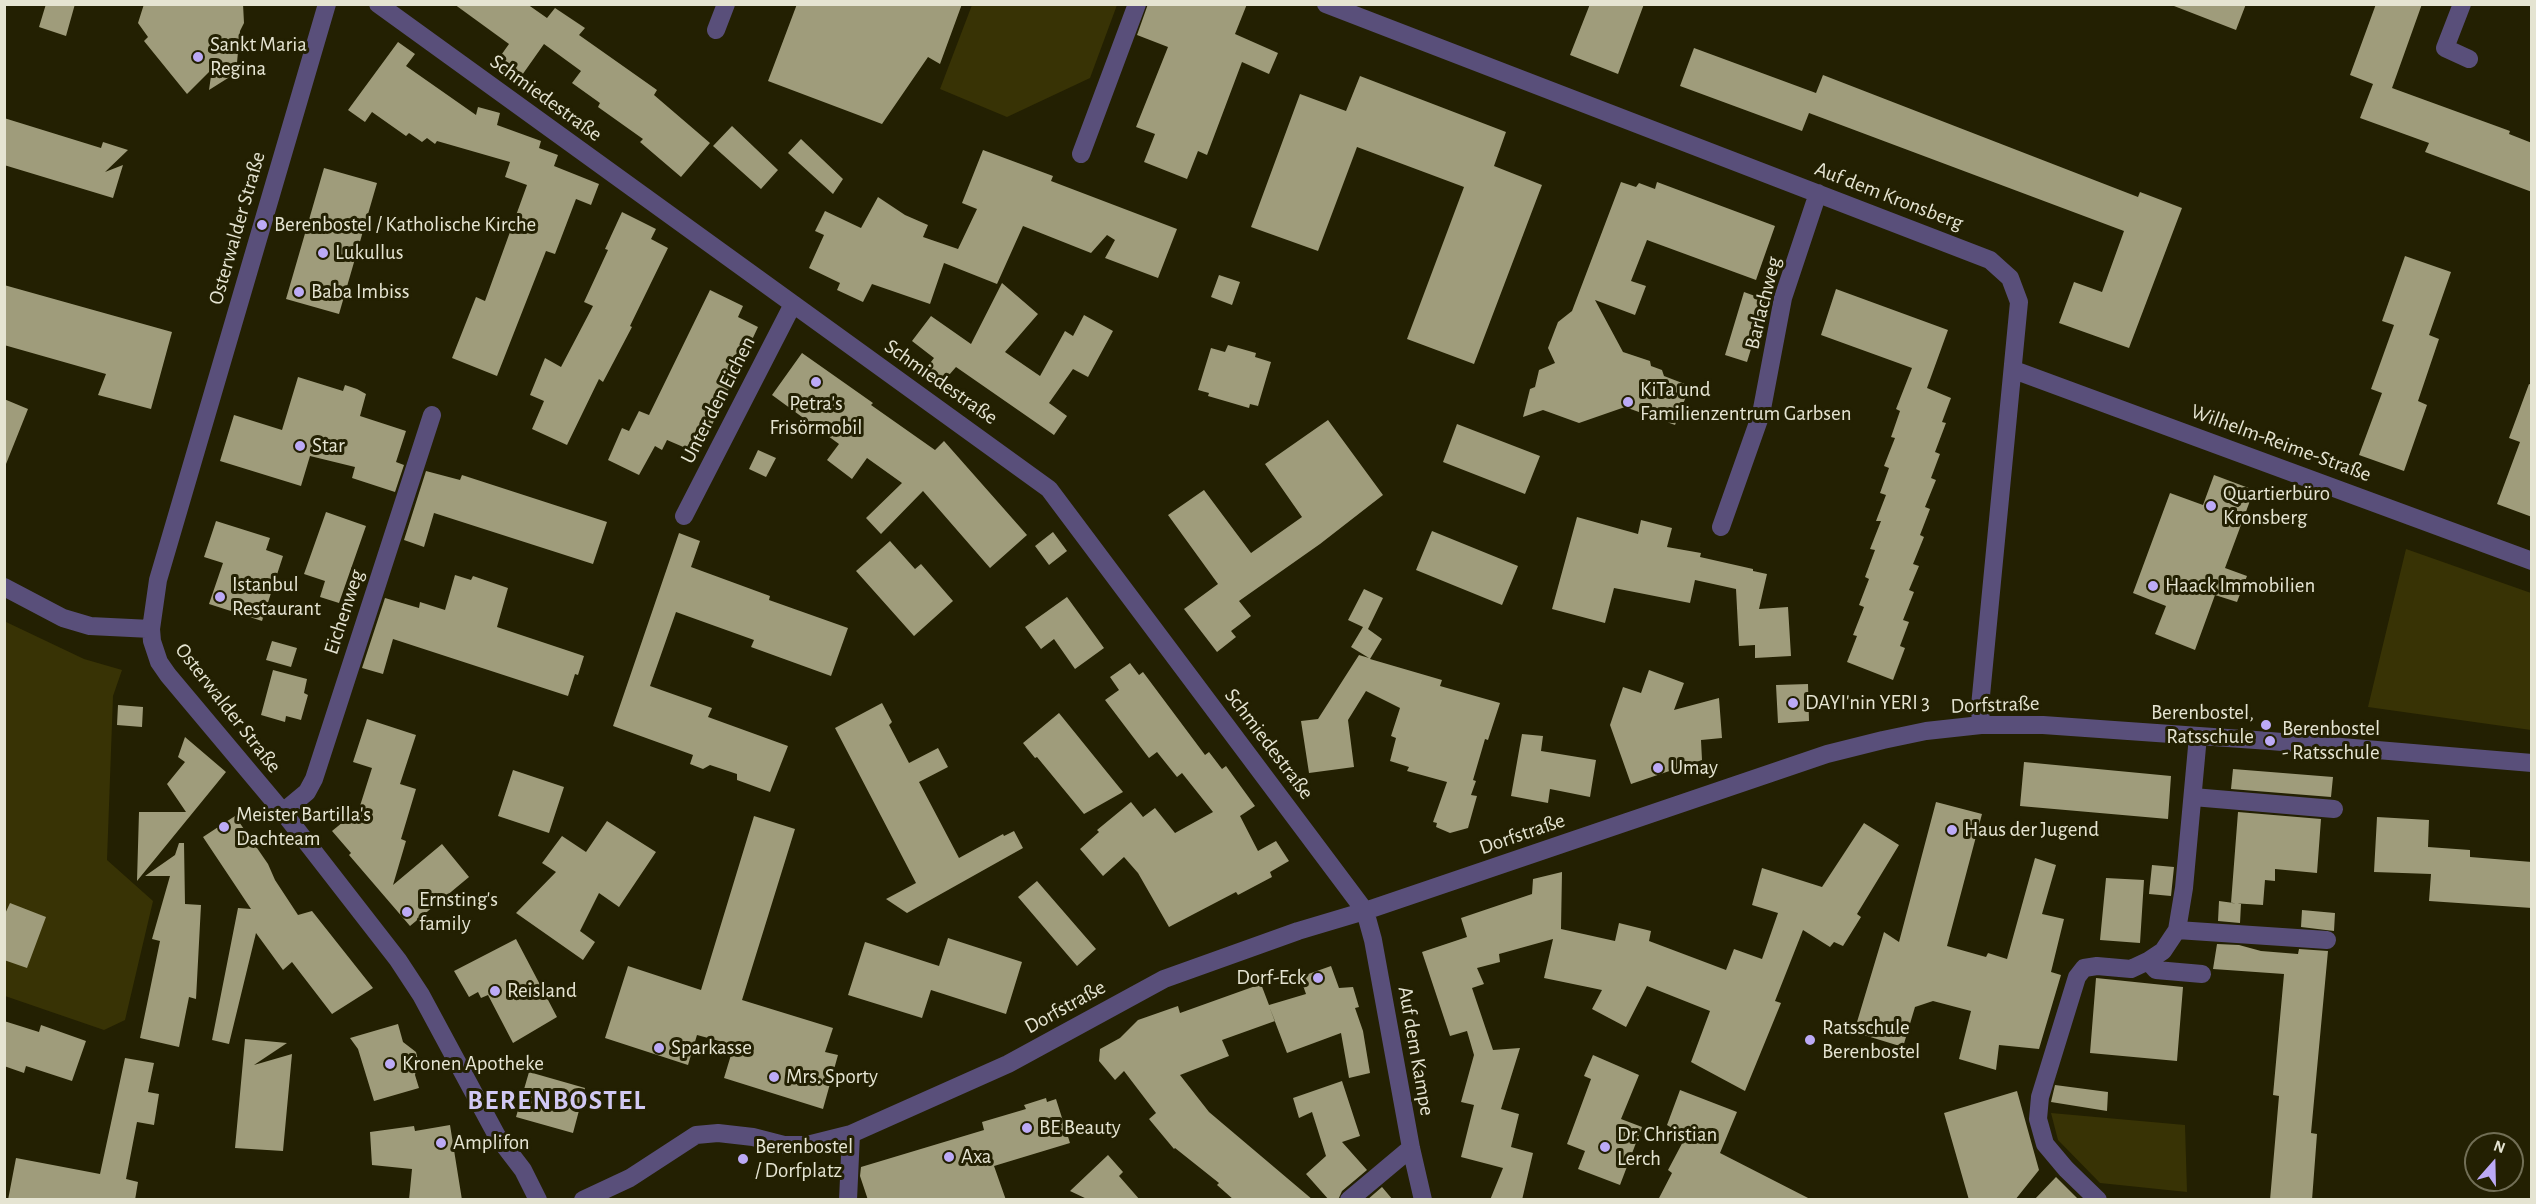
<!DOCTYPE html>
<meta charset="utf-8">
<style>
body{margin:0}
#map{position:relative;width:2536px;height:1204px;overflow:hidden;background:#232002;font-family:"Alegreya Sans",sans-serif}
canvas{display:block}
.frame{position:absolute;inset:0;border:6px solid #e5e4d2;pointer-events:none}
.north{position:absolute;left:2464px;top:1132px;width:60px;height:60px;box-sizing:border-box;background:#232002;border:2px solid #716e55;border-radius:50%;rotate:20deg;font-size:16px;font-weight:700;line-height:24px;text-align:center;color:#e5e4d2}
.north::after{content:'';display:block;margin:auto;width:21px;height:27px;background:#bcaaf6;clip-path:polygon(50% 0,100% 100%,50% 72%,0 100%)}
</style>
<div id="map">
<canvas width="2536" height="1204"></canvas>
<div class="frame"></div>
<div class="north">N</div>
</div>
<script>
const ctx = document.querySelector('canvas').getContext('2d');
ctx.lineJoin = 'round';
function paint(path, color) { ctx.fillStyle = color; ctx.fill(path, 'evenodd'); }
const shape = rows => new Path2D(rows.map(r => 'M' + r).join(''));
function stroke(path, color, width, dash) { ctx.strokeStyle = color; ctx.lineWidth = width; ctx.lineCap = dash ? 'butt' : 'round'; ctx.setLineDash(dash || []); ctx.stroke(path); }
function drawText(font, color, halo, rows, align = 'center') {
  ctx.font = font + ' "Alegreya Sans",sans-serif'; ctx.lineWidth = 6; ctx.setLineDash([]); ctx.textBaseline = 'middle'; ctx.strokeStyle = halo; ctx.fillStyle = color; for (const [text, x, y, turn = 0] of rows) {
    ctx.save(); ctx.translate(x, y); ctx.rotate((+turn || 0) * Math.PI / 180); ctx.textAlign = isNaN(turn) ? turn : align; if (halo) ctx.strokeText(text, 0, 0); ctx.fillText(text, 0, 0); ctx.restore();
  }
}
paint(shape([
 [972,5,972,4,1117,5,1090,78,1007,117,940,89],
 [2406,549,2531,593,2531,730,2368,707],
 [4,621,84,659,122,670,113,696,107,860,153,901,125,1020,104,1030,5,996],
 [2051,1113,2185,1125,2187,1192,2100,1183,2058,1140]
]), '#383305');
paint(shape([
 [46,4,75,4,66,36,39,27],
 [144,4,243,4,244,23,240,31,236,73,209,90,212,69,187,94,144,41,148,37,138,23],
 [454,4,527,4,547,18,555,8,585,28,579,35,657,90,654,95,710,143,681,177,640,142,643,139,598,107,600,103,572,83,581,71,544,44,520,78,512,78,494,65,509,44],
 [797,4,962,4,940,64,928,57,882,124,768,81],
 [1148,4,1247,4,1235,34,1278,53,1269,74,1242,62,1207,155,1198,151,1187,179,1144,162,1155,134,1136,127,1168,47,1137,35],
 [1590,4,1644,4,1618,74,1570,55],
 [2174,4,2246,4,2236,30,2174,6],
 [2376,4,2422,4,2392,88,2510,131,2509,134,2532,143,2532,192,2425,152,2429,143,2360,118,2373,84,2350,75],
 [398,42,415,54,406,66,476,115,478,107,500,113,497,125,541,141,539,148,558,155,554,166,599,184,591,205,576,199,555,254,546,251,497,376,452,358,476,297,485,301,527,185,505,177,510,162,437,141,435,144,427,138,422,142,409,133,406,136,372,112,365,122,348,110],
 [1694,48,1816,93,1823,75,2138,197,2140,192,2182,208,2129,348,2059,323,2074,282,2102,292,2124,231,1809,113,1802,131,1680,86],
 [1360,76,1506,132,1494,166,1542,185,1474,364,1407,339,1464,187,1357,147,1318,251,1251,227,1300,94,1346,111],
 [4,118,101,148,103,142,128,150,105,172,123,165,113,198,4,165],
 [732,126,778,170,761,189,713,146],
 [801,139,843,179,833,194,788,153],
 [983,150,1053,176,1051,181,1177,229,1158,278,1105,258,1115,240,1107,235,1091,253,1023,226,997,284,944,263,930,304,872,284,863,302,837,290,840,283,809,268,824,235,815,231,825,211,861,228,878,197,905,215,928,225,923,237,958,249,977,209,962,203],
 [324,168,377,183,339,314,286,299],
 [1621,182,1636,187,1639,183,1655,189,1657,182,1775,226,1756,280,1647,240,1631,281,1646,286,1635,315,1595,300,1623,352,1650,361,1651,366,1662,370,1664,376,1690,386,1675,425,1625,407,1579,423,1543,410,1523,417,1530,389,1535,387,1539,370,1555,363,1548,348,1558,322,1572,311],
 [622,212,656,229,651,239,668,248,630,326,632,327,603,382,599,379,567,445,532,429,544,401,530,395,545,358,561,367,593,306,584,302,608,250,605,249],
 [2405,256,2451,272,2429,335,2439,339,2418,401,2427,405,2404,471,2359,455,2382,393,2371,389,2394,325,2382,321],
 [1219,275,1240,282,1232,305,1211,297],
 [1002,283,1038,314,1005,352,1040,376,1065,331,1073,336,1084,315,1113,331,1088,377,1073,369,1049,403,1067,416,1054,435,956,367,942,383,924,371,934,358,912,341,931,316,971,344],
 [4,285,172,332,151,409,98,395,106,374,4,345],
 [1836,289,1948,330,1927,388,1951,398,1942,422,1946,423,1935,452,1940,454,1931,478,1936,480,1925,507,1930,509,1920,535,1924,537,1913,564,1919,566,1909,590,1914,592,1903,620,1909,622,1900,646,1905,648,1893,680,1847,662,1857,636,1853,635,1864,607,1859,605,1869,579,1865,577,1875,550,1870,549,1881,521,1876,521,1886,495,1880,493,1889,468,1884,466,1895,438,1891,437,1900,411,1896,409,1912,368,1821,335],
 [710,290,743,306,738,317,758,327,712,425,707,431,698,427,688,449,667,440,662,450,655,446,639,475,608,460,622,428,629,431,639,411,649,415],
 [1744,292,1766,300,1747,362,1725,355],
 [1228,345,1256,353,1255,357,1271,362,1258,406,1250,404,1249,408,1208,396,1209,393,1198,390,1211,348,1225,352],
 [802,353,873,403,871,405,935,450,944,441,1027,535,990,568,923,491,881,534,866,518,902,483,867,458,852,479,827,460,839,444,772,395],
 [298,377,343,391,345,385,357,389,366,394,360,416,406,431,396,462,404,465,395,492,352,478,355,467,310,456,301,486,220,461,234,415,282,430],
 [2529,384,2532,385,2532,517,2497,504,2520,442,2509,438],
 [4,399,28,409,6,464,4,464],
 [1328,420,1383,495,1320,544,1239,601,1251,616,1231,631,1236,637,1217,652,1184,609,1218,584,1168,515,1204,490,1251,553,1302,517,1265,464],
 [1457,424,1540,456,1525,494,1443,462],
 [758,450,776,458,766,477,749,469],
 [426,471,460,480,462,475,607,522,593,564,434,513,424,547,404,540],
 [2214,475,2254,490,2225,568,2247,576,2237,602,2215,595,2195,650,2155,634,2166,606,2133,593,2170,493,2203,505],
 [326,512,366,526,339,603,320,597,325,581,304,574],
 [1577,517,1638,534,1641,520,1672,528,1667,547,1701,553,1700,557,1753,569,1753,571,1767,574,1759,609,1788,607,1791,656,1755,658,1755,645,1739,646,1736,589,1695,580,1690,603,1614,588,1605,623,1552,609],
 [216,521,270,538,266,550,283,556,262,621,209,604,223,563,204,557],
 [1432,531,1518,566,1502,605,1416,570],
 [1053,532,1067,551,1049,565,1035,546],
 [679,533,700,541,691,567,770,596,769,600,848,628,831,676,751,647,754,640,676,612,650,686,712,708,708,717,788,746,770,792,737,780,737,774,710,765,703,769,690,764,693,755,613,726],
 [890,541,915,569,921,564,953,601,914,636,856,571],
 [455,575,471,580,473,576,508,588,497,627,584,656,578,675,575,674,568,696,393,639,383,674,362,668,385,598,419,608,420,602,445,610],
 [1364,589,1383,598,1368,629,1382,639,1370,659,1442,680,1440,686,1500,703,1488,740,1485,739,1473,780,1476,781,1471,795,1477,796,1468,828,1450,833,1436,827,1437,823,1433,822,1447,782,1407,771,1409,767,1390,761,1396,738,1391,736,1400,708,1366,691,1348,720,1354,767,1309,773,1301,721,1318,719,1359,655,1369,658,1351,647,1363,627,1348,620],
 [1067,597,1104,648,1075,669,1054,639,1041,649,1025,627],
 [272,641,297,648,291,667,266,660],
 [1130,663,1139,675,1143,672,1205,755,1209,752,1222,769,1226,766,1255,806,1240,816,1258,851,1276,841,1289,861,1270,872,1272,877,1238,895,1236,892,1169,927,1138,873,1124,857,1103,876,1080,849,1099,832,1097,830,1131,802,1143,817,1155,808,1175,833,1213,812,1182,773,1177,777,1157,752,1149,758,1105,700,1119,690,1110,677],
 [273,670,307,679,304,693,308,695,301,720,286,716,285,722,261,715],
 [1649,670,1684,683,1674,710,1719,698,1722,738,1701,740,1702,760,1631,784,1610,725,1623,687,1641,693],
 [1808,684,1809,721,1778,723,1776,685],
 [882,703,892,722,889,725,909,763,938,748,948,767,919,782,959,858,1003,834,1004,836,1014,831,1023,848,907,913,886,899,916,883,835,728],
 [118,705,143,707,142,727,117,725],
 [1059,713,1123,792,1084,814,1037,757,1035,758,1023,743],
 [367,719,416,735,400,784,416,789,401,839,406,841,393,885,442,844,469,877,410,926,349,855,351,853,332,831,359,809,372,768,353,762],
 [1522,734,1543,736,1541,751,1596,760,1590,797,1550,789,1548,803,1511,796],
 [185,737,226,772,137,881,139,812,186,812,167,784,185,762,178,757],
 [2024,762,2171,776,2168,819,2020,806],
 [2233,769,2333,777,2331,797,2231,789],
 [513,770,564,787,549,833,498,816],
 [1936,802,1982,814,1947,946,1986,957,1988,953,2007,959,2035,858,2056,865,2042,914,2064,919,2051,972,2061,975,2039,1049,1999,1045,1996,1070,1959,1059,1971,1011,1933,1001,1915,1007,1903,1047,1854,1032,1884,932,1899,942],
 [2238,812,2321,819,2317,873,2275,869,2275,881,2265,880,2263,905,2231,903],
 [235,816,268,864,275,880,298,915,312,911,373,988,332,1014,292,962,283,970,256,933,229,1044,212,1040,238,908,251,909,203,837],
 [754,816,795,829,742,1000,833,1028,825,1052,838,1055,823,1109,724,1078,734,1045,697,1035,688,1065,605,1038,628,966,701,990],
 [2377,817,2429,820,2428,847,2470,850,2470,857,2532,862,2532,908,2429,901,2431,874,2374,872],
 [607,821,656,852,619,907,599,893,580,931,595,942,583,960,516,913,556,872,542,863,562,836,586,852],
 [1864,823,1899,845,1857,914,1861,917,1843,946,1834,942,1830,947,1803,930,1775,1001,1781,1003,1745,1091,1691,1062,1710,1011,1647,986,1626,1027,1592,1009,1602,990,1544,978,1553,939,1499,954,1500,962,1477,968,1484,984,1472,988,1493,1050,1520,1048,1501,1109,1519,1114,1511,1147,1533,1153,1522,1200,1490,1200,1503,1168,1461,1157,1474,1105,1461,1102,1474,1055,1467,1031,1450,1036,1422,952,1467,937,1461,918,1532,894,1533,879,1562,872,1561,929,1615,941,1619,923,1651,931,1649,941,1726,970,1734,949,1762,959,1778,913,1752,905,1762,868,1822,887],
 [179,843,184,843,185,904,201,905,196,999,189,997,179,1047,140,1038,160,941,152,939,170,876,145,876,175,855],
 [2152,865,2174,867,2171,896,2149,894],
 [2106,878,2144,880,2140,943,2100,940],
 [1037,881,1096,949,1077,966,1018,897],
 [2219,901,2241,904,2240,923,2218,921],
 [10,903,46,917,27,968,4,960,4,916],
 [2302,910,2335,913,2334,931,2301,927],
 [948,938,1022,962,1006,1014,931,990,922,1018,848,995,865,942,939,966],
 [516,939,557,1017,513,1043,488,995,481,998,478,992,469,997,454,971],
 [2217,944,2239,945,2261,951,2298,954,2299,949,2328,951,2311,1133,2317,1134,2312,1200,2270,1200,2279,1096,2273,1095,2284,974,2213,969],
 [1331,966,1339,988,1353,987,1359,1007,1355,1008,1363,1031,1370,1073,1349,1078,1341,1033,1287,1053,1269,1006,1275,1021,1222,1040,1229,1056,1180,1075,1209,1112,1313,1200,1234,1200,1217,1185,1219,1183,1175,1148,1174,1149,1149,1119,1156,1113,1124,1071,1115,1080,1099,1061,1100,1049,1120,1038,1138,1020,1178,1006,1180,1013,1261,984,1269,1005,1306,994,1300,977],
 [2096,978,2183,987,2177,1061,2090,1053],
 [4,1021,39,1032,41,1025,86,1041,72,1081,26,1066,24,1073,4,1066],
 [398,1024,403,1042,416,1052,418,1060,415,1075,419,1088,374,1101,358,1049,350,1038],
 [245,1039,287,1043,254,1065,292,1054,283,1151,235,1148],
 [1593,1055,1639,1075,1621,1119,1642,1127,1620,1185,1578,1169,1585,1151,1567,1144,1591,1079,1584,1076],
 [125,1058,154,1063,148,1092,159,1094,154,1125,137,1122,126,1179,138,1182,135,1200,8,1200,16,1158,100,1174],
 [529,1072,585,1088,573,1133,516,1117],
 [1342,1081,1360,1136,1342,1142,1367,1170,1342,1191,1338,1200,1329,1200,1306,1174,1326,1156,1312,1112,1299,1118,1293,1098],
 [2055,1085,2108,1092,2107,1111,2051,1102],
 [1680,1090,1737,1112,1720,1153,1812,1200,1658,1200,1672,1173,1668,1170,1686,1136,1667,1125],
 [2017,1091,2039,1170,2015,1200,1969,1200,1944,1113],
 [1046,1098,1047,1102,1056,1099,1070,1143,994,1166,1006,1200,868,1200,860,1176,861,1167,984,1130,982,1122,1026,1109,1024,1105],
 [450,1125,462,1200,409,1200,412,1169,372,1165,370,1132,414,1126,415,1131],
 [1108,1155,1123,1172,1119,1176,1140,1200,1089,1200,1070,1191],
 [2056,1177,2079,1200,2034,1200],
 [1382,1187,1393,1200,1367,1200]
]), '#9f9c7b');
stroke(shape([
 [327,4,158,580,151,629,152,641,159,662,168,675,283,812,398,960,421,995,497,1136,523,1170,538,1200],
 [378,4,1049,489,1365,911,1373,940,1411,1148,1423,1200],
 [1326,4,1990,260,2010,278,2019,302,1980,706,1981,725],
 [2462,4,2445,48,2469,59],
 [716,30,726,4],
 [1081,154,1137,4],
 [2014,370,2532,561],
 [684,516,793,304],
 [1721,527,1761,414,1783,298,1818,193],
 [4,587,63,618,90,626,151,629],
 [2193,797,2334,809],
 [283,812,307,792,314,779,432,415],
 [2177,930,2327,940],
 [2148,961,2156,970,2202,974],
 [583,1200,630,1178,696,1135,718,1133,753,1137,784,1145,807,1145,851,1134,1008,1064,1164,979,1298,931,1365,911,1827,754,1883,740,1926,731,1981,725,2043,725,2270,741,2532,763],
 [848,1200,851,1134],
 [1349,1200,1411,1148],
 [2098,1200,2066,1169,2045,1144,2038,1119,2040,1097,2077,977,2084,968,2097,966,2131,969,2148,961,2163,951,2177,930,2184,888,2198,736]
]), '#594f7a', 18);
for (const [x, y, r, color] of [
 [198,57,6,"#bcaaf6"],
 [262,225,6,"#bcaaf6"],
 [323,253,6,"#bcaaf6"],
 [299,292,6,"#bcaaf6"],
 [816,382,6,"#bcaaf6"],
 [1628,402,6,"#bcaaf6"],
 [300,446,6,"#bcaaf6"],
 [2211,506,6,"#bcaaf6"],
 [2153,586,6,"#bcaaf6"],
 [220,597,6,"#bcaaf6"],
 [1793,703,6,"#bcaaf6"],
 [2266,725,6,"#bcaaf6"],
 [2270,741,6,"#bcaaf6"],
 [1658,768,6,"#bcaaf6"],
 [224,827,6,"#bcaaf6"],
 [1952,830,6,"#bcaaf6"],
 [407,912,6,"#bcaaf6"],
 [1318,978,6,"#bcaaf6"],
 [495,991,6,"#bcaaf6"],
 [1810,1040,6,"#bcaaf6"],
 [659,1048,6,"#bcaaf6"],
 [390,1064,6,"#bcaaf6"],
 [774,1077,6,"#bcaaf6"],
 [1027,1128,6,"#bcaaf6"],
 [441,1143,6,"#bcaaf6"],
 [1605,1147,6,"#bcaaf6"],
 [949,1157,6,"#bcaaf6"],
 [743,1159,6,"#bcaaf6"]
]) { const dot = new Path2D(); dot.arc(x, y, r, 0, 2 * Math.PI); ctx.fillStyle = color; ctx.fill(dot); stroke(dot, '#232002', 2); }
drawText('21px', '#e5e4d2', '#232002', [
 ["Sankt Maria",210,45],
 ["Regina",210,69],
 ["Berenbostel / Katholische Kirche",274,225],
 ["Lukullus",335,253],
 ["Baba Imbiss",311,292],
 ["KiTa und",1640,390],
 ["Familienzentrum Garbsen",1640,414],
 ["Petra's",816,404,"center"],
 ["Frisörmobil",816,428,"center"],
 ["Star",312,446],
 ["Quartierbüro",2223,494],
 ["Kronsberg",2223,518],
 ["Istanbul",232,585],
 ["Restaurant",232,609],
 ["Haack Immobilien",2165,586],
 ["DAYI'nin YERI 3",1805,703],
 ["Berenbostel,",2254,713,"right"],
 ["Ratsschule",2254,737,"right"],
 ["Berenbostel",2282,729],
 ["- Ratsschule",2282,753],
 ["Umay",1670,768],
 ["Meister Bartilla's",236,815],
 ["Dachteam",236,839],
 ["Haus der Jugend",1964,830],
 ["Ernsting's",419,900],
 ["family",419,924],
 ["Dorf-Eck",1306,978,"right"],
 ["Reisland",507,991],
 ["Ratsschule",1822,1028],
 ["Berenbostel",1822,1052],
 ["Sparkasse",671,1048],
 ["Kronen Apotheke",402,1064],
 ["Mrs. Sporty",786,1077],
 ["BE Beauty",1039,1128],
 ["Dr. Christian",1617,1135],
 ["Lerch",1617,1159],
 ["Amplifon",453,1143],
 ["Berenbostel",755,1147],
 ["/ Dorfplatz",755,1171],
 ["Axa",961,1157]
], 'left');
drawText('21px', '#e5e4d2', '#232002', [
 ["Schmiedestraße",546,98,36],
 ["Auf dem Kronsberg",1889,196,21],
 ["Osterwalder Straße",237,228,-74],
 ["Barlachweg",1763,303,-76],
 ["Schmiedestraße",941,382,35],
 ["Unter den Eichen",718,400,-63],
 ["Wilhelm-Reime-Straße",2281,443,20],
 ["Eichenweg",344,612,-72],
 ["Dorfstraße",1995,705,-2],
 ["Osterwalder Straße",228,708,52],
 ["Schmiedestraße",1269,744,53],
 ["Dorfstraße",1522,834,-19],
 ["Dorfstraße",1065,1007,-29],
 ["Auf dem Kampe",1416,1051,80]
]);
ctx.letterSpacing = '1.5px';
drawText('bold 27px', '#d1c8f3', '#232002', [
 ["BERENBOSTEL",557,1101]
]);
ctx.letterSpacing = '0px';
</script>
